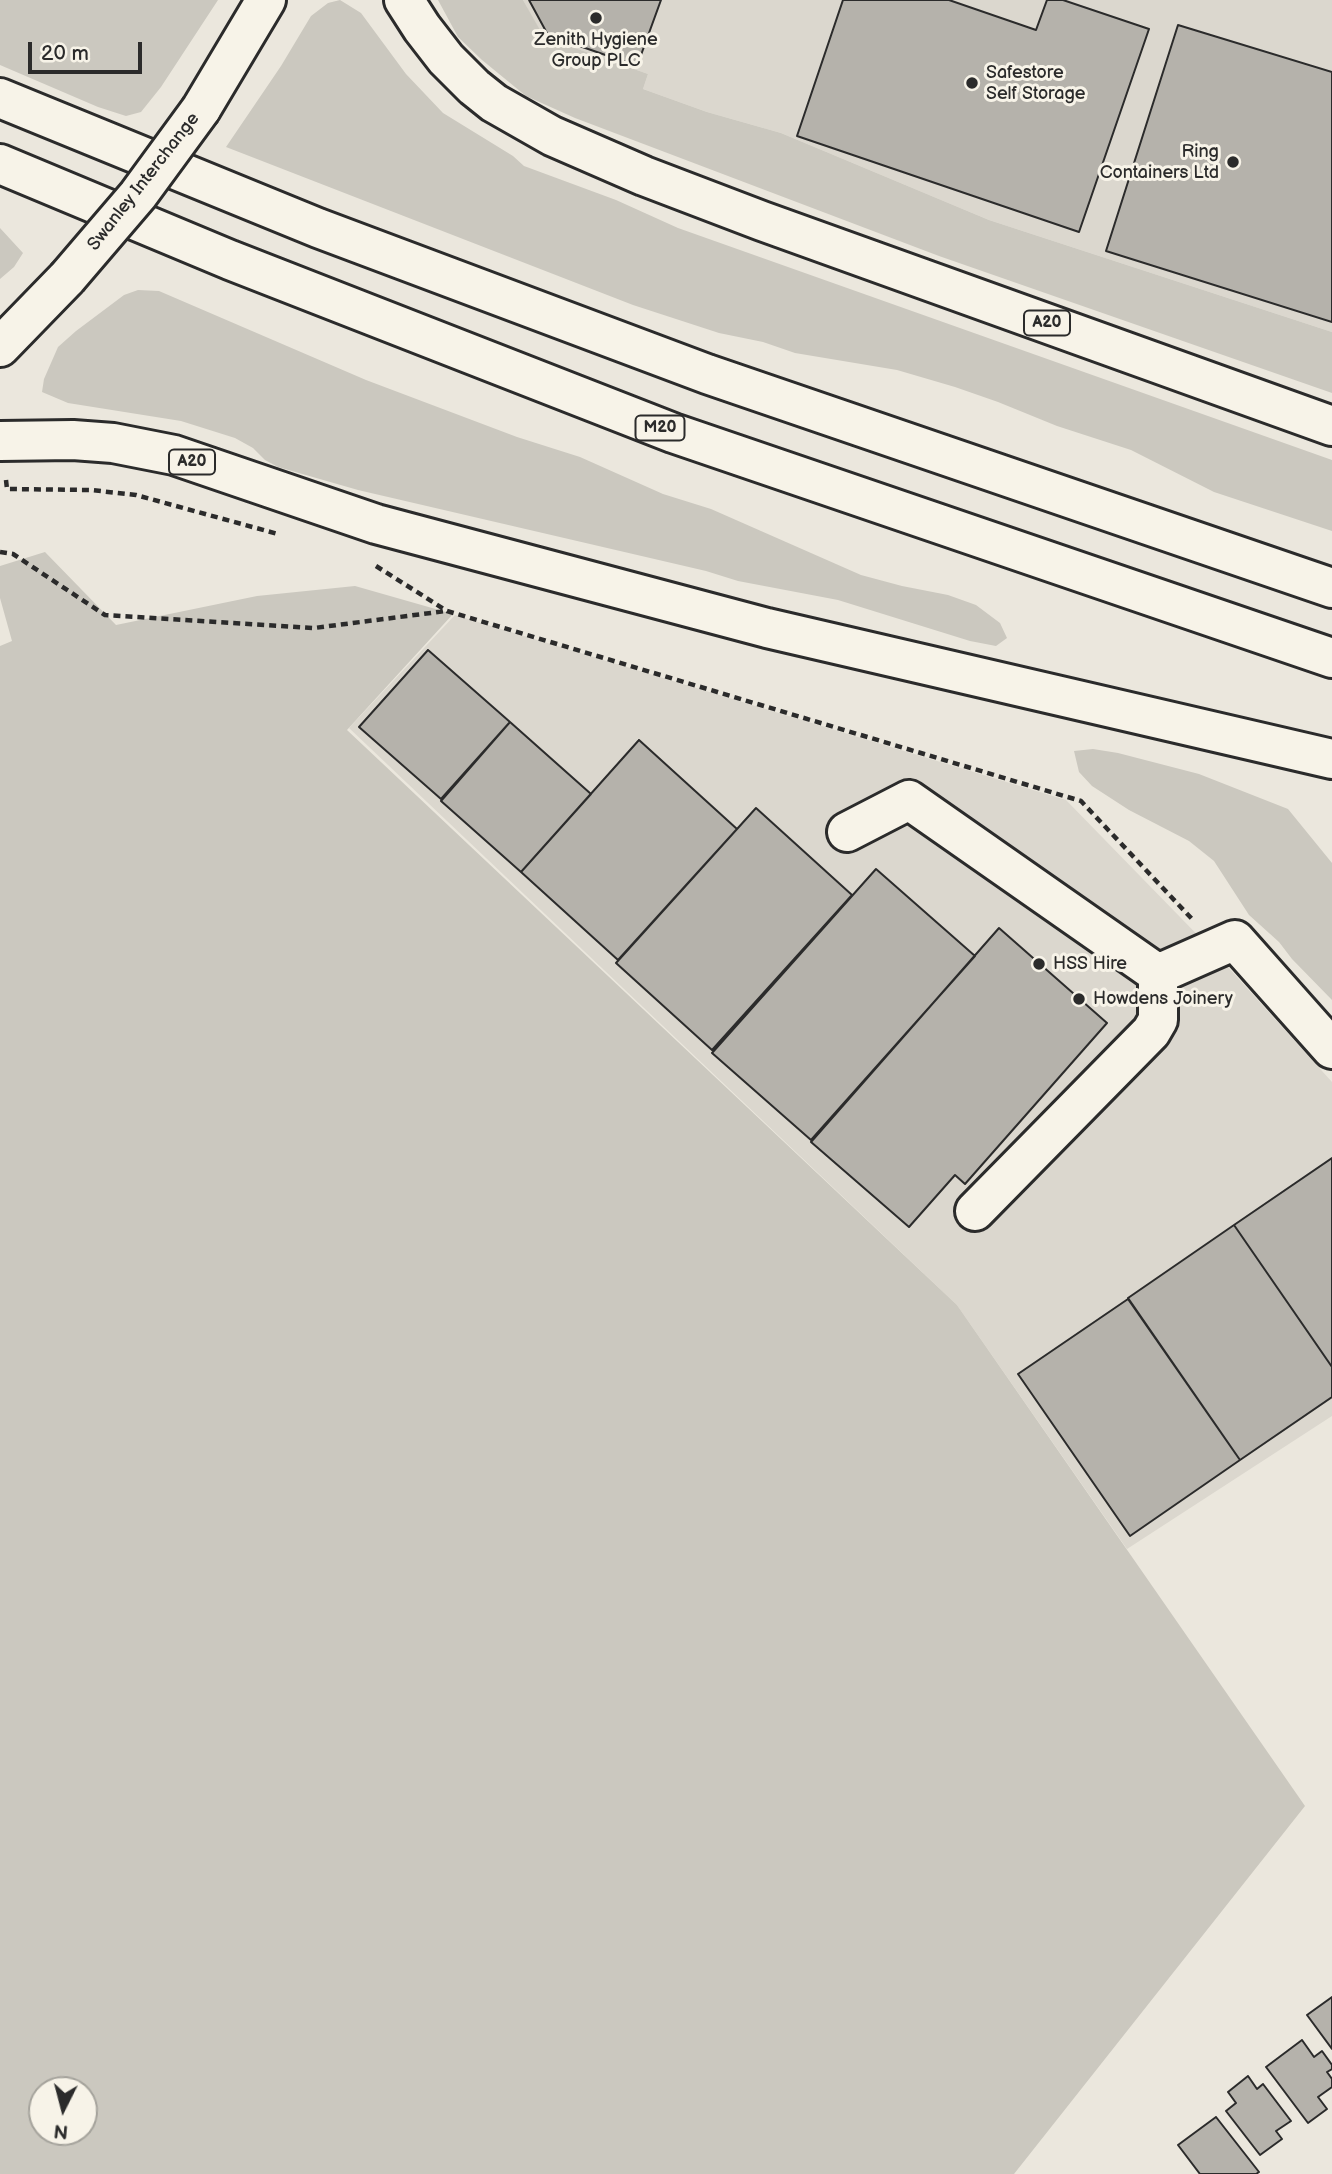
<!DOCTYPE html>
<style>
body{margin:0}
#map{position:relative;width:1332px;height:2174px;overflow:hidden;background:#ebe7dd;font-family:"Balsamiq Sans",sans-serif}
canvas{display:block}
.north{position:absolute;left:28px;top:2076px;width:70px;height:70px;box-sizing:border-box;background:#f7f3e8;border:2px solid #a5a39c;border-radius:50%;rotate:186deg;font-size:19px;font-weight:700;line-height:28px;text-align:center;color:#2b2b2b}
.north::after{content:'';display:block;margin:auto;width:24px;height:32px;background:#2b2b2b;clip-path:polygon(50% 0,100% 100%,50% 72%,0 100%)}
.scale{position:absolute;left:28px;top:42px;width:114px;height:32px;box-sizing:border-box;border:4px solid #2b2b2b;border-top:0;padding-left:9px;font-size:21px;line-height:24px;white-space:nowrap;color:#2b2b2b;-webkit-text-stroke:5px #f7f3e8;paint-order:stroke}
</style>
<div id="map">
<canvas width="1332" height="2174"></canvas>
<div class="north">N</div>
<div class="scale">20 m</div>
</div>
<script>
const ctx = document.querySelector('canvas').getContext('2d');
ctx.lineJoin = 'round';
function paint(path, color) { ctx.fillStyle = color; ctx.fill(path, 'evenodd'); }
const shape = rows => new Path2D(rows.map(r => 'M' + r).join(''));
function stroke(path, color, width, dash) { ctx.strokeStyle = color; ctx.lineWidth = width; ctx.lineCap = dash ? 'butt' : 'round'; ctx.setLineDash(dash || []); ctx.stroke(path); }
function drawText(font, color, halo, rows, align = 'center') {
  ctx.font = font + ' "Balsamiq Sans",sans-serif'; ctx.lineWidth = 6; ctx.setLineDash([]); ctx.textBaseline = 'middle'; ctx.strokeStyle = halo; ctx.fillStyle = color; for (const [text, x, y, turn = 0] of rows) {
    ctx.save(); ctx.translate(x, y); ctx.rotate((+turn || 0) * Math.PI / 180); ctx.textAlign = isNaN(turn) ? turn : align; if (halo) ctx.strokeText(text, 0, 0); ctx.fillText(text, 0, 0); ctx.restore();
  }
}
paint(shape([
 [523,0,1332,0,1332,332,989,220,781,133,707,112,643,89,648,74,543,37],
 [455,615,1066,800,1218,956,1332,1082,1332,1416,1127,1549,957,1305,349,728]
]), '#dbd7ce');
paint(shape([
 [0,0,218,0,161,87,141,112,126,116,98,107,0,65],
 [340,0,361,13,406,74,443,113,513,156,524,166,616,200,678,228,1332,460,1332,531,1214,492,1131,450,1057,426,998,402,955,387,897,370,795,353,763,342,719,333,633,305,226,147,281,66,311,16,328,3],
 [438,0,523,0,544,37,648,74,643,89,707,112,781,133,989,220,1332,332,1332,393,939,256,575,118,526,96,482,60,458,37],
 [0,228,23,253,14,267,0,279],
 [138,290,159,291,366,380,517,437,580,457,663,494,711,509,861,575,902,586,948,595,976,605,1000,623,1007,638,996,646,970,641,838,600,738,581,706,571,358,490,278,467,265,460,253,448,235,438,181,421,68,403,42,392,44,379,58,347,76,331,124,295],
 [45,552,116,625,257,596,355,586,453,614,347,730,957,1305,1305,1806,1014,2174,0,2174,0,646,12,641,0,598,0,566],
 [42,2090,84,2090,84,2132,42,2132],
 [1093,749,1118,753,1199,774,1288,809,1332,863,1332,1000,1292,959,1279,942,1249,915,1214,861,1189,841,1129,810,1092,786,1079,772,1074,751]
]), '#cbc8bf');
const building = shape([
 [529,0,661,0,637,66,548,35,529,0],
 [843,0,949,0,1036,30,1047,0,1063,0,1149,29,1079,232,797,136,843,0],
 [1178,25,1332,72,1332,322,1106,251,1178,25],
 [428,650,510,722,441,799,359,727,428,650],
 [510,722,591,794,521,872,441,801,510,722],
 [639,740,737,829,618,960,521,872,639,740],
 [756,808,852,895,712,1050,616,963,756,808],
 [876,869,975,956,811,1140,712,1053,876,869],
 [999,928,1107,1023,965,1184,955,1175,909,1227,811,1142,999,928],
 [1332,1158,1332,1367,1234,1225,1332,1158],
 [1234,1225,1332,1367,1332,1397,1240,1460,1128,1298,1234,1225],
 [1128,1299,1240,1460,1130,1536,1018,1374,1128,1299],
 [1332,1997,1332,2049,1307,2015,1332,1997],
 [1302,2040,1314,2057,1322,2051,1332,2065,1332,2069,1327,2072,1332,2079,1332,2087,1318,2097,1327,2109,1308,2123,1266,2067,1302,2040],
 [1248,2076,1257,2089,1263,2084,1291,2121,1276,2131,1282,2139,1260,2155,1226,2111,1236,2103,1228,2092,1248,2076],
 [1216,2117,1259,2172,1256,2174,1200,2174,1178,2145,1216,2117]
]);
paint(building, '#b5b2ab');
stroke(building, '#2b2b2b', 2);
const minor = shape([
 [847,832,909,800,1158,974,1235,940,1332,1049],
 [975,1211,1151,1032,1158,1020,1158,974]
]);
const highway = shape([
 [404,0,422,28,446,59,474,87,494,103,552,136,644,176,762,221,1332,426],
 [0,98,318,228,707,374,1332,588],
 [201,109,266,0],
 [0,164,230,260,673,433,1332,658],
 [0,347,67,278],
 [0,441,73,440,113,443,174,455,376,524,767,628,1332,759]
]);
stroke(minor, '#2b2b2b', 44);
stroke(highway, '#2b2b2b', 44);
stroke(shape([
 [6,480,7,489,91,490,136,495,278,534],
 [0,552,13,554,105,615,314,628,446,611],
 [376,566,447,611,1081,801,1192,919]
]), '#2b2b2b', 4.5, [7, 5]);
stroke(minor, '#f7f3e8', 38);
stroke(highway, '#f7f3e8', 38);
const highwayBridge = shape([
 [67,278,138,195,201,109]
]);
stroke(highwayBridge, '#2b2b2b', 44, []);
stroke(highwayBridge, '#f7f3e8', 38);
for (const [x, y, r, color] of [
 [596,18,7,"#2b2b2b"],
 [972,83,7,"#2b2b2b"],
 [1233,162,7,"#2b2b2b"],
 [1039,964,7,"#2b2b2b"],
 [1079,999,7,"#2b2b2b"]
]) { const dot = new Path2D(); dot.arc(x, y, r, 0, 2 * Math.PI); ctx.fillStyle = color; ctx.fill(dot); stroke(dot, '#f7f3e8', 2.5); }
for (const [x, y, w] of [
 [1047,323,46],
 [660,428,49],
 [192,462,46]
]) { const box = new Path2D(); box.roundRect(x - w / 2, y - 12.5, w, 25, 5); ctx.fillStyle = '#f7f3e8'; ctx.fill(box); stroke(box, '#2b2b2b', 2); }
drawText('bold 16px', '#2b2b2b', null, [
 ["A20",1047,323],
 ["M20",660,428],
 ["A20",192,462]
]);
drawText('18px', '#2b2b2b', '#f7f3e8', [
 ["Zenith Hygiene",596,40,"center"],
 ["Group PLC",596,61,"center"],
 ["Safestore",986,73],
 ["Self Storage",986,94],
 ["Ring",1219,152,"right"],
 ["Containers Ltd",1219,173,"right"],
 ["HSS Hire",1053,964],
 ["Howdens Joinery",1093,999]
], 'left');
drawText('18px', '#2b2b2b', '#f7f3e8', [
 ["Swanley Interchange",144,182,-52]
]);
</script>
